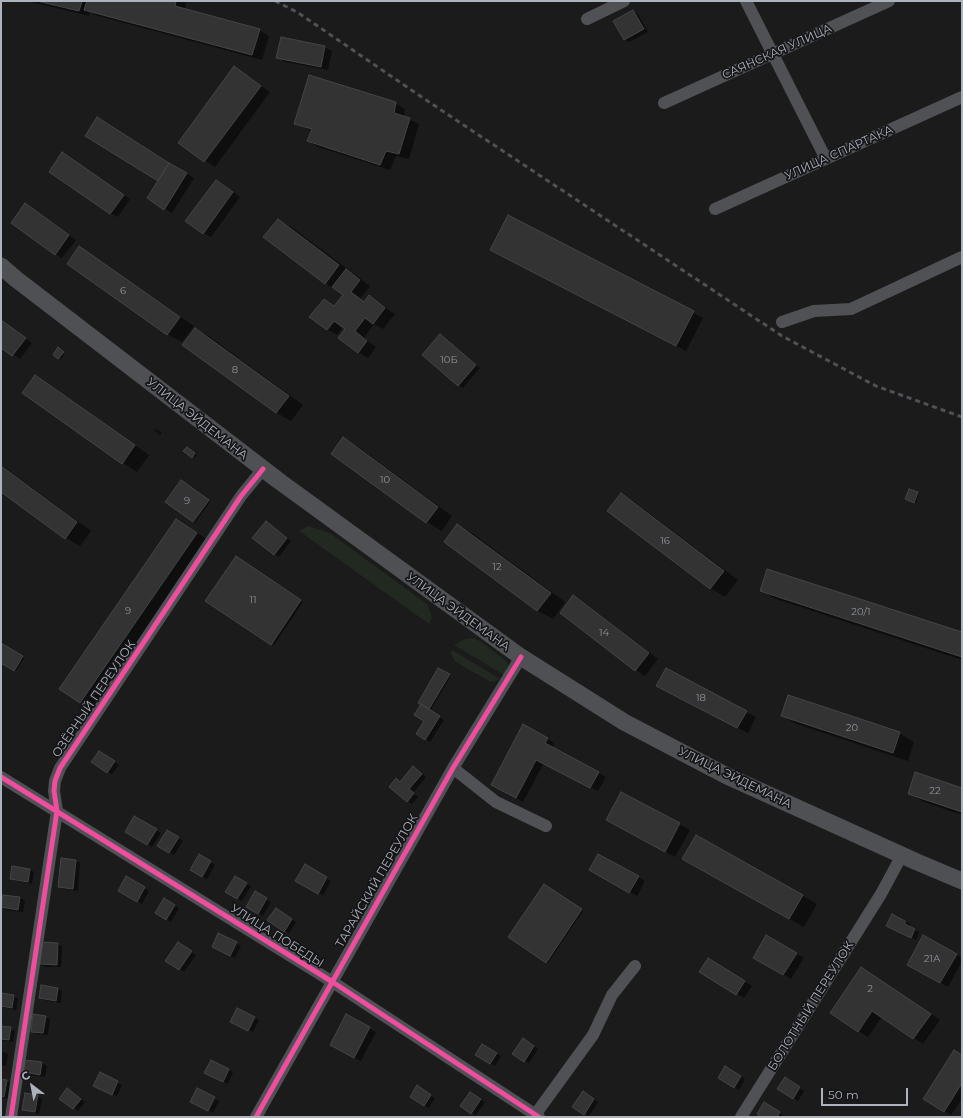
<!DOCTYPE html>
<meta charset="utf-8">
<style>
body{margin:0}
#map{position:relative;width:963px;height:1118px;overflow:hidden;background:#1b1b1c;font-family:Montserrat,sans-serif}
canvas{display:block}
.frame{position:absolute;inset:0;border:2px solid #acb3bd;pointer-events:none}
.north{position:absolute;left:12px;top:1066px;width:40px;height:40px;-webkit-text-stroke:3px #151518;paint-order:stroke;rotate:328deg;font-size:11px;font-weight:700;line-height:16px;text-align:center;color:#acb3bd}
.north::after{content:'';display:block;margin:auto;width:14px;height:18px;background:#acb3bd;clip-path:polygon(50% 0,100% 100%,50% 72%,0 100%)}
.scale{position:absolute;left:821px;top:1088px;width:87px;height:18px;box-sizing:border-box;border:2px solid #acb3bd;border-top:0;padding-left:5px;font-size:12px;line-height:14px;white-space:nowrap;color:#acb3bd;-webkit-text-stroke:3px #151518;paint-order:stroke}
</style>
<div id="map">
<canvas width="963" height="1118"></canvas>
<div class="frame"></div>
<div class="north">С</div>
<div class="scale">50 m</div>
</div>
<script>
const ctx = document.querySelector('canvas').getContext('2d');
ctx.lineJoin = 'round';
function paint(path, color) { ctx.fillStyle = color; ctx.fill(path, 'evenodd'); }
const shape = rows => new Path2D(rows.map(r => 'M' + r).join(''));
function stroke(path, color, width, dash) { ctx.strokeStyle = color; ctx.lineWidth = width; ctx.lineCap = dash ? 'butt' : 'round'; ctx.setLineDash(dash || []); ctx.stroke(path); }
function drawText(font, color, halo, rows, align = 'center') {
  ctx.font = font + ' Montserrat,sans-serif'; ctx.lineWidth = 3.5; ctx.setLineDash([]); ctx.textBaseline = 'middle'; ctx.strokeStyle = halo; ctx.fillStyle = color; for (const [text, x, y, turn = 0] of rows) {
    ctx.save(); ctx.translate(x, y); ctx.rotate((+turn || 0) * Math.PI / 180); ctx.textAlign = isNaN(turn) ? turn : align; if (halo) ctx.strokeText(text, 0, 0); ctx.fillText(text, 0, 0); ctx.restore();
  }
}
paint(shape([
 [308,526,330,533,427,604,432,617,429,624,299,531],
 [473,638,480,641,506,661,508,665,504,675,454,645,465,639],
 [452,650,500,679,493,682,489,681,456,662,451,655]
]), '#212921');
paint(shape([
 [27,1,186,1,185,9,259,30,269,36,262,60,95,15,90,12,89,16],
 [633,11,638,14,648,32,629,42,625,40],
 [324,47,332,51,328,70,285,62,278,58],
 [235,68,270,92,215,167,179,143],
 [395,103,405,109,404,117,419,124,409,159,396,156,390,170,318,147,308,141,312,131,296,123],
 [107,124,194,178,172,213,165,209,159,181],
 [70,158,130,199,118,217,110,213],
 [223,185,240,197,211,237,203,233],
 [26,204,76,240,62,258,55,254],
 [508,217,703,318,686,351,501,255],
 [278,220,293,228,370,286,360,299,365,302,369,297,395,314,383,329,374,324,364,338,376,347,368,358,358,352,346,329,343,327,337,335,327,329,324,300,335,307,344,295,325,283],
 [79,248,194,326,182,342,167,334],
 [1,320,32,343,20,359,1,346],
 [195,329,210,337,303,405,291,421,277,413,183,345],
 [444,338,480,368,463,388,458,385],
 [60,350,65,354,61,359,54,354],
 [36,376,149,455,137,472,123,463],
 [156,429,162,433,160,435,154,430],
 [343,439,358,447,452,516,442,531,427,522,332,453],
 [189,449,197,455,194,458,192,457],
 [1,465,91,531,80,546,66,538,1,491],
 [181,481,210,502,195,523,166,502],
 [917,493,919,494,916,503,908,500],
 [621,494,636,503,738,580,725,597,710,588],
 [177,520,211,542,95,711,61,689],
 [271,525,291,541,279,557,274,554],
 [457,525,472,533,565,602,553,619,538,611,445,542],
 [236,557,303,602,274,645,207,600],
 [761,591,962,633,962,660,776,599],
 [574,596,658,659,645,676,636,670],
 [1,644,24,658,16,671,1,662],
 [439,669,451,676,430,711,444,720,430,742,417,733,425,721],
 [667,691,746,712,756,717,748,733],
 [782,716,899,733,914,742,908,761,797,724],
 [547,738,554,743,552,748,606,777,598,791,544,763,523,802,499,789],
 [104,755,119,765,112,774,107,772],
 [413,767,426,777,413,793,418,797,412,804,390,787,401,782],
 [962,789,962,815,924,802,909,793],
 [621,793,690,830,675,857,617,826],
 [135,818,161,833,152,847,126,832],
 [167,832,183,841,174,855,159,846],
 [697,836,817,904,804,927,684,859],
 [598,855,645,881,637,896,590,870],
 [200,856,215,865,207,879,191,870],
 [76,861,80,863,78,891,64,889,60,887],
 [305,866,331,881,323,895,297,880],
 [30,870,34,872,32,884,16,881,11,878],
 [235,877,251,886,242,901,227,891],
 [126,878,149,891,142,904,119,890],
 [545,885,583,911,548,963,509,937],
 [255,893,271,902,263,916,247,907],
 [4,896,20,898,25,901,23,912,7,910,2,907],
 [164,900,179,908,171,922,156,913],
 [280,912,296,922,289,933,285,931],
 [905,921,910,924,909,927,919,932,916,940,892,928],
 [767,936,804,958,791,979,754,957],
 [924,936,962,958,962,961,948,987,908,964],
 [236,943,241,946,235,958,218,949],
 [58,944,62,946,61,967,45,967,41,964],
 [182,946,196,955,184,972,166,961],
 [715,963,752,986,744,998,700,971],
 [862,968,940,1020,923,1044,882,1017,868,1037,858,1031],
 [58,989,62,991,61,1003,44,1000,40,997],
 [1,994,18,998,16,1010,1,1007],
 [45,1017,50,1019,48,1035,36,1034,32,1031],
 [255,1018,259,1020,253,1032,236,1024],
 [1,1027,15,1031,13,1042,1,1040],
 [369,1028,376,1032,361,1061,338,1049],
 [528,1042,538,1049,529,1063,525,1061],
 [482,1045,501,1056,495,1066,477,1054],
 [1,1051,8,1054,6,1066,1,1065],
 [962,1056,962,1099,951,1115,944,1111],
 [26,1061,42,1063,47,1066,45,1077,29,1075,24,1072],
 [212,1061,233,1072,228,1084,210,1075],
 [725,1068,745,1079,739,1090,719,1078],
 [100,1074,122,1085,117,1096,99,1088],
 [785,1079,804,1091,798,1101,779,1089],
 [1,1080,11,1083,8,1099,1,1098],
 [417,1087,435,1098,429,1108,411,1096],
 [72,1092,85,1102,78,1111,61,1099],
 [588,1095,598,1102,589,1116,585,1114],
 [37,1096,42,1099,39,1114,23,1110],
 [475,1096,485,1102,476,1115,472,1113],
 [214,1098,219,1101,213,1113,196,1104],
 [764,1104,784,1116,783,1117,763,1117]
]), '#0007');
const building = shape([
 [37,1,82,1,79,11,37,1],
 [87,1,176,1,175,6,260,29,252,55,84,10,87,1],
 [633,10,644,29,624,40,613,21,633,10],
 [281,37,325,46,321,67,276,58,281,37],
 [234,66,261,86,204,162,178,143,234,66],
 [309,75,396,102,394,113,410,118,399,154,386,151,380,165,307,141,312,129,294,124,309,75],
 [97,117,169,163,158,181,85,136,97,117],
 [62,152,124,195,110,214,49,172,62,152],
 [169,163,187,173,164,210,147,198,169,163],
 [216,180,233,192,203,234,185,221,216,180],
 [25,203,69,235,55,255,11,223,25,203],
 [508,215,694,311,676,346,490,250,508,215],
 [278,219,339,265,325,284,263,237,278,219],
 [79,246,180,317,167,335,67,264,79,246],
 [346,269,360,280,351,292,364,302,369,295,385,308,373,324,365,318,355,331,367,341,358,353,338,338,345,329,334,321,327,330,309,317,324,299,334,306,343,295,332,287,346,269],
 [1,320,26,338,12,356,1,348,1,320],
 [195,328,289,396,276,413,182,345,195,328],
 [440,334,476,365,458,386,422,355,440,334],
 [58,347,64,352,58,359,53,355,58,347],
 [35,375,135,445,122,464,22,393,35,375],
 [343,437,438,507,426,523,331,454,343,437],
 [187,447,195,453,192,458,183,451,187,447],
 [1,466,77,522,65,539,1,492,1,466],
 [181,480,209,500,193,522,165,502,181,480],
 [909,489,918,492,914,503,905,499,909,489],
 [621,493,724,571,710,589,607,511,621,493],
 [176,519,197,533,80,703,59,689,176,519],
 [266,521,287,538,274,555,252,538,266,521],
 [457,524,551,593,537,611,444,542,457,524],
 [236,556,301,600,271,645,205,601,236,556],
 [767,569,962,632,962,657,760,591,767,569],
 [573,595,649,653,635,671,560,613,573,595],
 [1,643,23,656,14,671,1,663,1,643],
 [438,668,450,674,429,709,418,703,438,668],
 [666,668,747,711,737,728,656,686,666,668],
 [788,695,900,732,893,753,781,716,788,695],
 [421,704,440,716,425,740,416,734,424,721,414,715,421,704],
 [523,724,548,738,545,743,599,772,590,788,536,760,516,798,491,785,523,724],
 [99,751,115,761,107,773,91,762,99,751],
 [413,766,422,774,409,789,414,793,407,802,389,787,396,778,400,782,413,766],
 [915,772,962,788,962,812,908,794,915,772],
 [621,792,680,823,665,852,606,820,621,792],
 [134,816,157,829,147,845,125,832,134,816],
 [167,830,179,837,169,853,157,846,167,830],
 [696,835,803,895,789,919,682,859,696,835],
 [199,854,211,861,202,877,190,870,199,854],
 [598,854,639,876,629,893,589,870,598,854],
 [61,858,76,860,73,889,58,887,61,858],
 [305,864,327,877,318,894,295,881,305,864],
 [12,866,30,869,28,882,10,879,12,866],
 [126,876,145,887,137,902,118,891,126,876],
 [235,876,247,883,237,899,225,892,235,876],
 [544,884,582,909,546,963,508,937,544,884],
 [255,891,267,898,258,914,246,907,255,891],
 [3,895,20,897,18,910,1,907,3,895],
 [164,898,175,905,166,920,155,913,164,898],
 [276,908,292,919,284,932,267,920,276,908],
 [892,914,905,921,905,924,915,929,911,938,886,926,892,914],
 [218,933,237,942,230,956,212,947,218,933],
 [766,935,797,953,783,975,753,958,766,935],
 [923,935,957,954,940,983,907,965,923,935],
 [41,942,58,943,57,965,40,964,41,942],
 [178,942,192,951,179,970,165,961,178,942],
 [708,958,745,981,736,995,699,972,708,958],
 [861,967,931,1014,913,1039,872,1011,858,1032,830,1013,861,967],
 [41,985,58,988,56,1001,39,998,41,985],
 [1,993,14,995,12,1008,1,1006,1,993],
 [237,1008,255,1017,248,1031,230,1022,237,1008],
 [33,1014,46,1016,43,1033,31,1032,33,1014],
 [346,1014,370,1027,354,1058,330,1045,346,1014],
 [1,1026,11,1027,9,1040,1,1039,1,1026],
 [523,1038,534,1046,524,1062,512,1054,523,1038],
 [482,1044,497,1053,490,1064,475,1055,482,1044],
 [954,1050,962,1055,962,1083,944,1112,923,1099,954,1050],
 [25,1060,42,1062,40,1075,23,1072,25,1060],
 [211,1060,229,1069,223,1082,204,1073,211,1060],
 [725,1066,741,1076,734,1088,718,1078,725,1066],
 [100,1072,118,1081,112,1095,93,1086,100,1072],
 [785,1077,800,1087,793,1099,777,1089,785,1077],
 [1,1079,7,1080,4,1097,1,1096,1,1079],
 [417,1085,431,1095,424,1106,410,1097,417,1085],
 [67,1088,81,1099,73,1109,59,1099,67,1088],
 [197,1088,215,1097,208,1111,190,1102,197,1088],
 [583,1091,594,1099,584,1115,572,1107,583,1091],
 [470,1092,481,1099,471,1114,460,1106,470,1092],
 [25,1093,38,1095,35,1112,22,1110,25,1093],
 [764,1102,780,1112,777,1117,761,1117,757,1114,764,1102]
]);
paint(building, '#333334');
stroke(building, '#444548', 1);
stroke(shape([
 [746,1,826,159],
 [587,19,624,1],
 [664,103,889,1],
 [715,209,962,97],
 [782,322,814,311,851,309,962,257],
 [453,768,496,802,546,826],
 [1,777,331,981,539,1117],
 [535,1115,593,1035,612,995,635,966],
 [11,1117,57,811,54,791,55,781,60,768,80,738,241,496,263,469],
 [256,1117,453,768,521,657],
 [741,1117,881,894,902,855]
]), '#4f5155', 12);
stroke(shape([
 [1,266,16,279,279,481,521,657,624,722,727,776,917,862,962,881]
]), '#4e5053', 17);
stroke(shape([
 [275,1,297,12,429,102,782,336,876,386,962,417]
]), '#4f5154', 3, [5, 4]);
stroke(shape([
 [1,777,331,981,539,1117],
 [11,1117,57,811,54,791,55,781,60,768,80,738,241,496,263,469],
 [256,1117,453,768,521,657]
]), '#ef4d9e', 5);
drawText('10px', '#8e939b', null, [
 ["6",123,291],
 ["10Б",449,360],
 ["8",235,370],
 ["10",385,480],
 ["9",187,501],
 ["16",665,541],
 ["12",497,567],
 ["11",253,600],
 ["9",128,611],
 ["20/1",861,612],
 ["14",604,633],
 ["18",701,698],
 ["20",852,728],
 ["22",935,791],
 ["21А",932,959],
 ["2",870,989]
]);
drawText('12px', '#acb3bd', '#151518', [
 ["САЯНСКАЯ УЛИЦА",777,52,-24],
 ["УЛИЦА СПАРТАКА",839,153,-24],
 ["УЛИЦА ЭЙДЕМАНА",197,419,38],
 ["УЛИЦА ЭЙДЕМАНА",458,612,36],
 ["ОЗЁРНЫЙ ПЕРЕУЛОК",94,699,-56],
 ["УЛИЦА ЭЙДЕМАНА",735,778,26],
 ["ТАРАЙСКИЙ ПЕРЕУЛОК",377,881,-60],
 ["УЛИЦА ПОБЕДЫ",277,936,32],
 ["БОЛОТНЫЙ ПЕРЕУЛОК",811,1006,-58]
]);
</script>
